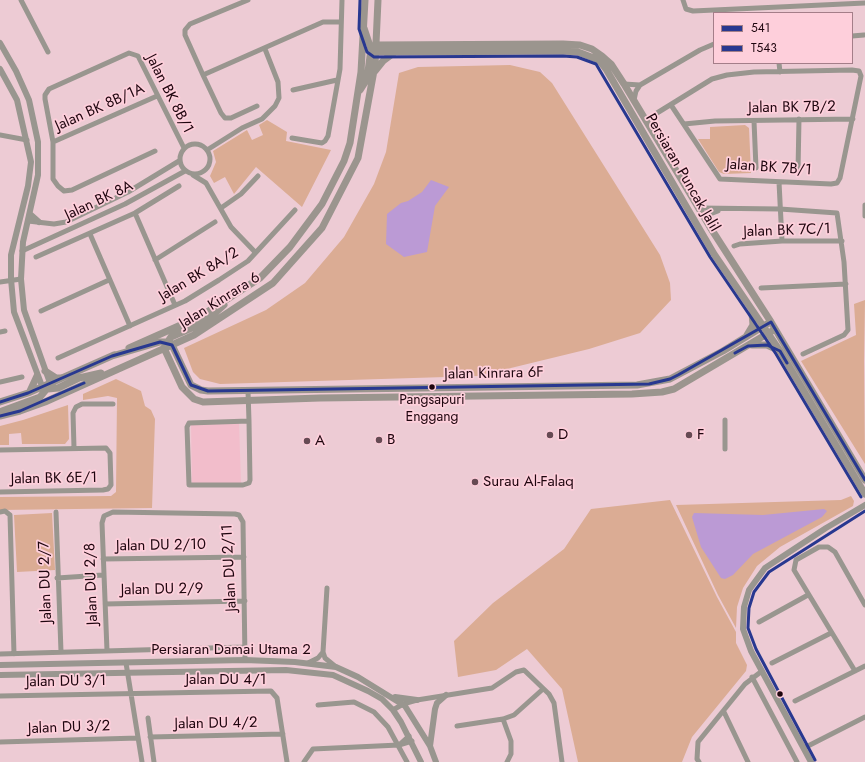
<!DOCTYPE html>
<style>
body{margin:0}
#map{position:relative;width:865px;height:762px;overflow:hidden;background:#edcbd4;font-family:Jost,sans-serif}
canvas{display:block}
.legend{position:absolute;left:713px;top:12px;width:140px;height:52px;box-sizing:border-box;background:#fecfdb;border:1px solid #a47e89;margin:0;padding:5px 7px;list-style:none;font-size:12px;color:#1e050e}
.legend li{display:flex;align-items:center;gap:8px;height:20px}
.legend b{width:20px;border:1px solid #a47e89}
</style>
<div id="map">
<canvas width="865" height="762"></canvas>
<ul class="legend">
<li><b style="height:5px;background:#283890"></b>541</li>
<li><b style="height:5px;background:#283890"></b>T543</li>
</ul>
</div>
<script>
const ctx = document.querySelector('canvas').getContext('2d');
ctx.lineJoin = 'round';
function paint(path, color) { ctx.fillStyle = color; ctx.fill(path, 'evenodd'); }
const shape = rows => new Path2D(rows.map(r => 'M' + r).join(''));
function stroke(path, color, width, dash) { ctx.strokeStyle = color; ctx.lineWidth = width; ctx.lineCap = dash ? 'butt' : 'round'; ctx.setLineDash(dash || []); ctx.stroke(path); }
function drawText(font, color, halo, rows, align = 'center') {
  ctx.font = font + ' Jost,sans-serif'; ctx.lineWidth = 3.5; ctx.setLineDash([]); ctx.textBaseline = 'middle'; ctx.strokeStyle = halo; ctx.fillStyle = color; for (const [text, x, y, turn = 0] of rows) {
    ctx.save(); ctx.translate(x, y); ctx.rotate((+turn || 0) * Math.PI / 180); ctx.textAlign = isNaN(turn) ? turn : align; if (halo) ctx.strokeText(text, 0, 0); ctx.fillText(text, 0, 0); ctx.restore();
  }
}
paint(shape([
 [239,423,241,483,192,484,191,424]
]), '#f2bdcb');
paint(shape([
 [510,65,540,72,552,83,660,255,670,283,671,300,640,333,589,349,478,376,220,384,200,379,193,372,184,348,266,310,305,283,344,237,374,184,386,152,399,73,418,67],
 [267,120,287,132,286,141,331,150,302,207,256,167,234,194,225,177,214,183,210,176,216,162,213,151,247,130,252,140,263,135,259,125],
 [745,125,749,128,751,173,724,174,719,172,698,139,710,139,710,127],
 [865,300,864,361,865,464,801,361,856,335,854,304],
 [116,379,141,391,145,406,151,410,155,419,152,508,0,510,0,497,111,496,116,492,117,398,108,396,83,400,83,394],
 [68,405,69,439,65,444,22,444,21,433,9,434,9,445,0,445,0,426,23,420],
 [851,496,854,501,853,506,780,547,757,566,743,588,737,607,736,628,718,595,676,505,841,500],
 [670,500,717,597,736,632,736,643,747,665,746,671,692,737,682,762,578,762,562,689,527,649,496,670,458,677,454,641,493,603,564,549,591,509],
 [52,513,55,570,17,572,14,515]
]), '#dbac94');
paint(shape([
 [431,180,449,187,435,206,427,252,404,257,386,244,387,214,401,203,408,201,422,192],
 [824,509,827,511,822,517,753,554,733,575,725,579,721,578,701,547,692,517,694,513,763,515]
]), '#bb9ad5');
stroke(shape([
 [21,0,48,52],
 [248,0,190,24,185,30,185,35,203,75,221,113,225,118,231,118,257,106],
 [683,0,686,9,693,11,865,3],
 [852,36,864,35],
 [779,63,780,72],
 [203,75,323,22,341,22],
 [624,84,640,85],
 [293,90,337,80],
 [634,100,636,91,640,85,700,50,714,44],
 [657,113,712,79,727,75,754,72,852,70,859,71,861,76,840,178,837,183,831,184,720,179,671,105],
 [754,121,756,168],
 [684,124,715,121,853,119],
 [0,135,27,140],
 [292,138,322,143,325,141,328,136,340,69,342,0],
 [53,142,157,96],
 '180 159a15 15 0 1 1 30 0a15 15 0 1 1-30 0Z',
 [207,150,242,128,262,119,275,106,279,98,278,82,265,49],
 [155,151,72,190,64,191,58,186,53,179,53,142,45,99,45,95,49,89,129,53,138,56,184,148],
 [798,171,799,119],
 [193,175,206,183,231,227,255,252],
 [779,182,782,241],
 [865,205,865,216],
 [221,208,241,194,258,176],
 [699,208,780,209,837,213,844,262,848,330,844,335,803,354],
 [135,213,175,305],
 [28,221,54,224,66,222,128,192,179,161],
 [710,225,710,214,718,211],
 [90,234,130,326],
 [734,246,740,244,782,241,842,241],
 [22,251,125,204,185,171],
 [36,257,135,213,179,186],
 [155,260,215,222],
 [0,282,21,279],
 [761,288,846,284],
 [41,311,109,280],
 [0,332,5,331],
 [58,358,185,301,219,280,248,261,295,210],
 [0,382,22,377],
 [248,391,249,421,250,480,249,483,243,485,189,485,187,427,189,423,249,421],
 [725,420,725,449],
 [74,448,73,413,76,407,82,404,113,404],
 [0,450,106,448,110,453,111,485,108,489,103,490,0,492],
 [0,512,5,511,10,515,14,654],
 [56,512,61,652],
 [103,559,244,557],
 [57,578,103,575],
 [327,588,323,652,325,658,336,667],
 [105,604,245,601],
 [759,622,808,595],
 [107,651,102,523,104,516,113,512,235,514,239,515,243,522,245,660],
 [0,654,245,647],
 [126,663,142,762],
 [308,663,318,658,323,652],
 [772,663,831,633],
 [855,671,794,570,796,560,819,547,828,547,835,552,865,605],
 [752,677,797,762],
 [0,696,271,691,277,698,287,762],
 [795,701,865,666],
 [318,705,354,702,374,712,388,727,407,762],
 [393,710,403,704,417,700,492,688,516,672,524,670,549,694,554,703,562,762],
 [724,712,748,762],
 [148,718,154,762],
 [503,719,511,741,511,754,507,762],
 [457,726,503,719,514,715,543,689],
 [150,737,283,734],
 [0,742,138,738],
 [399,745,409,736],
 [804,748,865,717],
 [304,762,313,749,399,745,412,741],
 [699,762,697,759,698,742,745,684,762,671]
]), '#99968f', 5);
stroke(shape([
 [0,43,16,71,29,100,38,142,38,175,23,242,21,279,24,310,50,383],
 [0,69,17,100,31,162,28,186,11,255,11,279,14,312,42,386],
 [30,214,39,222],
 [0,665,245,660,295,662,336,667,358,677,405,706,430,746,436,762],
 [0,675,286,670,333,675,368,691,382,699,393,710,401,722,421,762],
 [395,697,417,700],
 [430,746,435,709,437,703,446,695],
 [811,762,751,651,743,629,744,607,749,590,765,568,826,528,865,505]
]), '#99968f', 6);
stroke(shape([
 [364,28,371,49,375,52,563,51,578,52,599,60,606,69,714,254,780,351,865,494],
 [371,49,376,45,563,44,580,45,592,49,602,56,611,64,624,84,710,227,771,322,865,480],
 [375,71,383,61,395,52],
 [360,90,367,79,371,49],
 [747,335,753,325,752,313],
 [752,345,767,345,778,350],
 [165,346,171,337,194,327,214,314,224,305],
 [129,348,201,316,260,278,290,247,322,204,344,161,350,143,361,72,365,0],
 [164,348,182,387,194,399,203,402,320,398,632,394,662,392,674,389,772,331],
 [112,356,160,342,166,342,172,345,191,385,201,390,208,391,637,385,670,379,723,351,767,324],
 [45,371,56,378,61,378],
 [42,387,48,389,58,388,79,378,101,373],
 [30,391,37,376],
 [0,402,28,393,114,355],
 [2,411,40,397,50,385],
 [0,416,20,411,45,402,194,335,273,283,322,228,358,158,375,65,378,0]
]), '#9b958e', 7);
stroke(shape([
 [735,353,748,346,767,345,780,351,787,363],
 [0,402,28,393,112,356,160,342,172,345,191,385,208,391,649,384,670,379,678,375,771,322,865,480],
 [0,416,20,411,84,383]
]), '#283890', 3);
stroke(shape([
 [360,0,359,29,367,52,374,57,563,56,577,57,596,64,710,257,776,354,861,497],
 [815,760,756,649,748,628,749,608,754,592,769,572,865,511]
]), '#283890', 3);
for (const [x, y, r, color] of [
 [432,387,3.5,"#1e050e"],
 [550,435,4,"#664a53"],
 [689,435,4,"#664a53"],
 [379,440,4,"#664a53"],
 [307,441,4,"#664a53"],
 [475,482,4,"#664a53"],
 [780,694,3.5,"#1e050e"]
]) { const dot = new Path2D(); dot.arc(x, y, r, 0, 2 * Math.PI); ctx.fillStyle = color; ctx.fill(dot); stroke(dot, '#fecfdb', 1.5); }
drawText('14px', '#1e050e', '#fecfdb', [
 ["Pangsapuri",432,401],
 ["Enggang",432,418]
]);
drawText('15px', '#1e050e', '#fecfdb', [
 ["Jalan BK 8B/1",169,94,63],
 ["Jalan BK 8B/1A",100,108,-24],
 ["Jalan BK 7B/2",792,108,-1],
 ["Jalan BK 7B/1",769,168,4],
 ["Persiaran Puncak Jalil",682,173,60],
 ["Jalan BK 8A",99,201,-25],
 ["Jalan BK 7C/1",787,231,-2],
 ["Jalan BK 8A/2",199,275,-31],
 ["Jalan Kinrara 6",220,301,-32],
 ["Jalan Kinrara 6F",494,374,-1],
 ["Jalan BK 6E/1",54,479,-1],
 ["Jalan DU 2/10",161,546,-1],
 ["Jalan DU 2/11",230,568,-93],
 ["Jalan DU 2/7",46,582,-92],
 ["Jalan DU 2/8",92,584,-92],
 ["Jalan DU 2/9",162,590,-1],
 ["Persiaran Damai Utama 2",231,650],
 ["Jalan DU 4/1",226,680],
 ["Jalan DU 3/1",66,682,-1],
 ["Jalan DU 4/2",216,724,-1],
 ["Jalan DU 3/2",69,728,-2]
]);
drawText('15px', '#1e050e', '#fecfdb', [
 ["D",558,435],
 ["F",697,435],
 ["B",387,440],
 ["A",315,441],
 ["Surau Al-Falaq",483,482]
], 'left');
</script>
